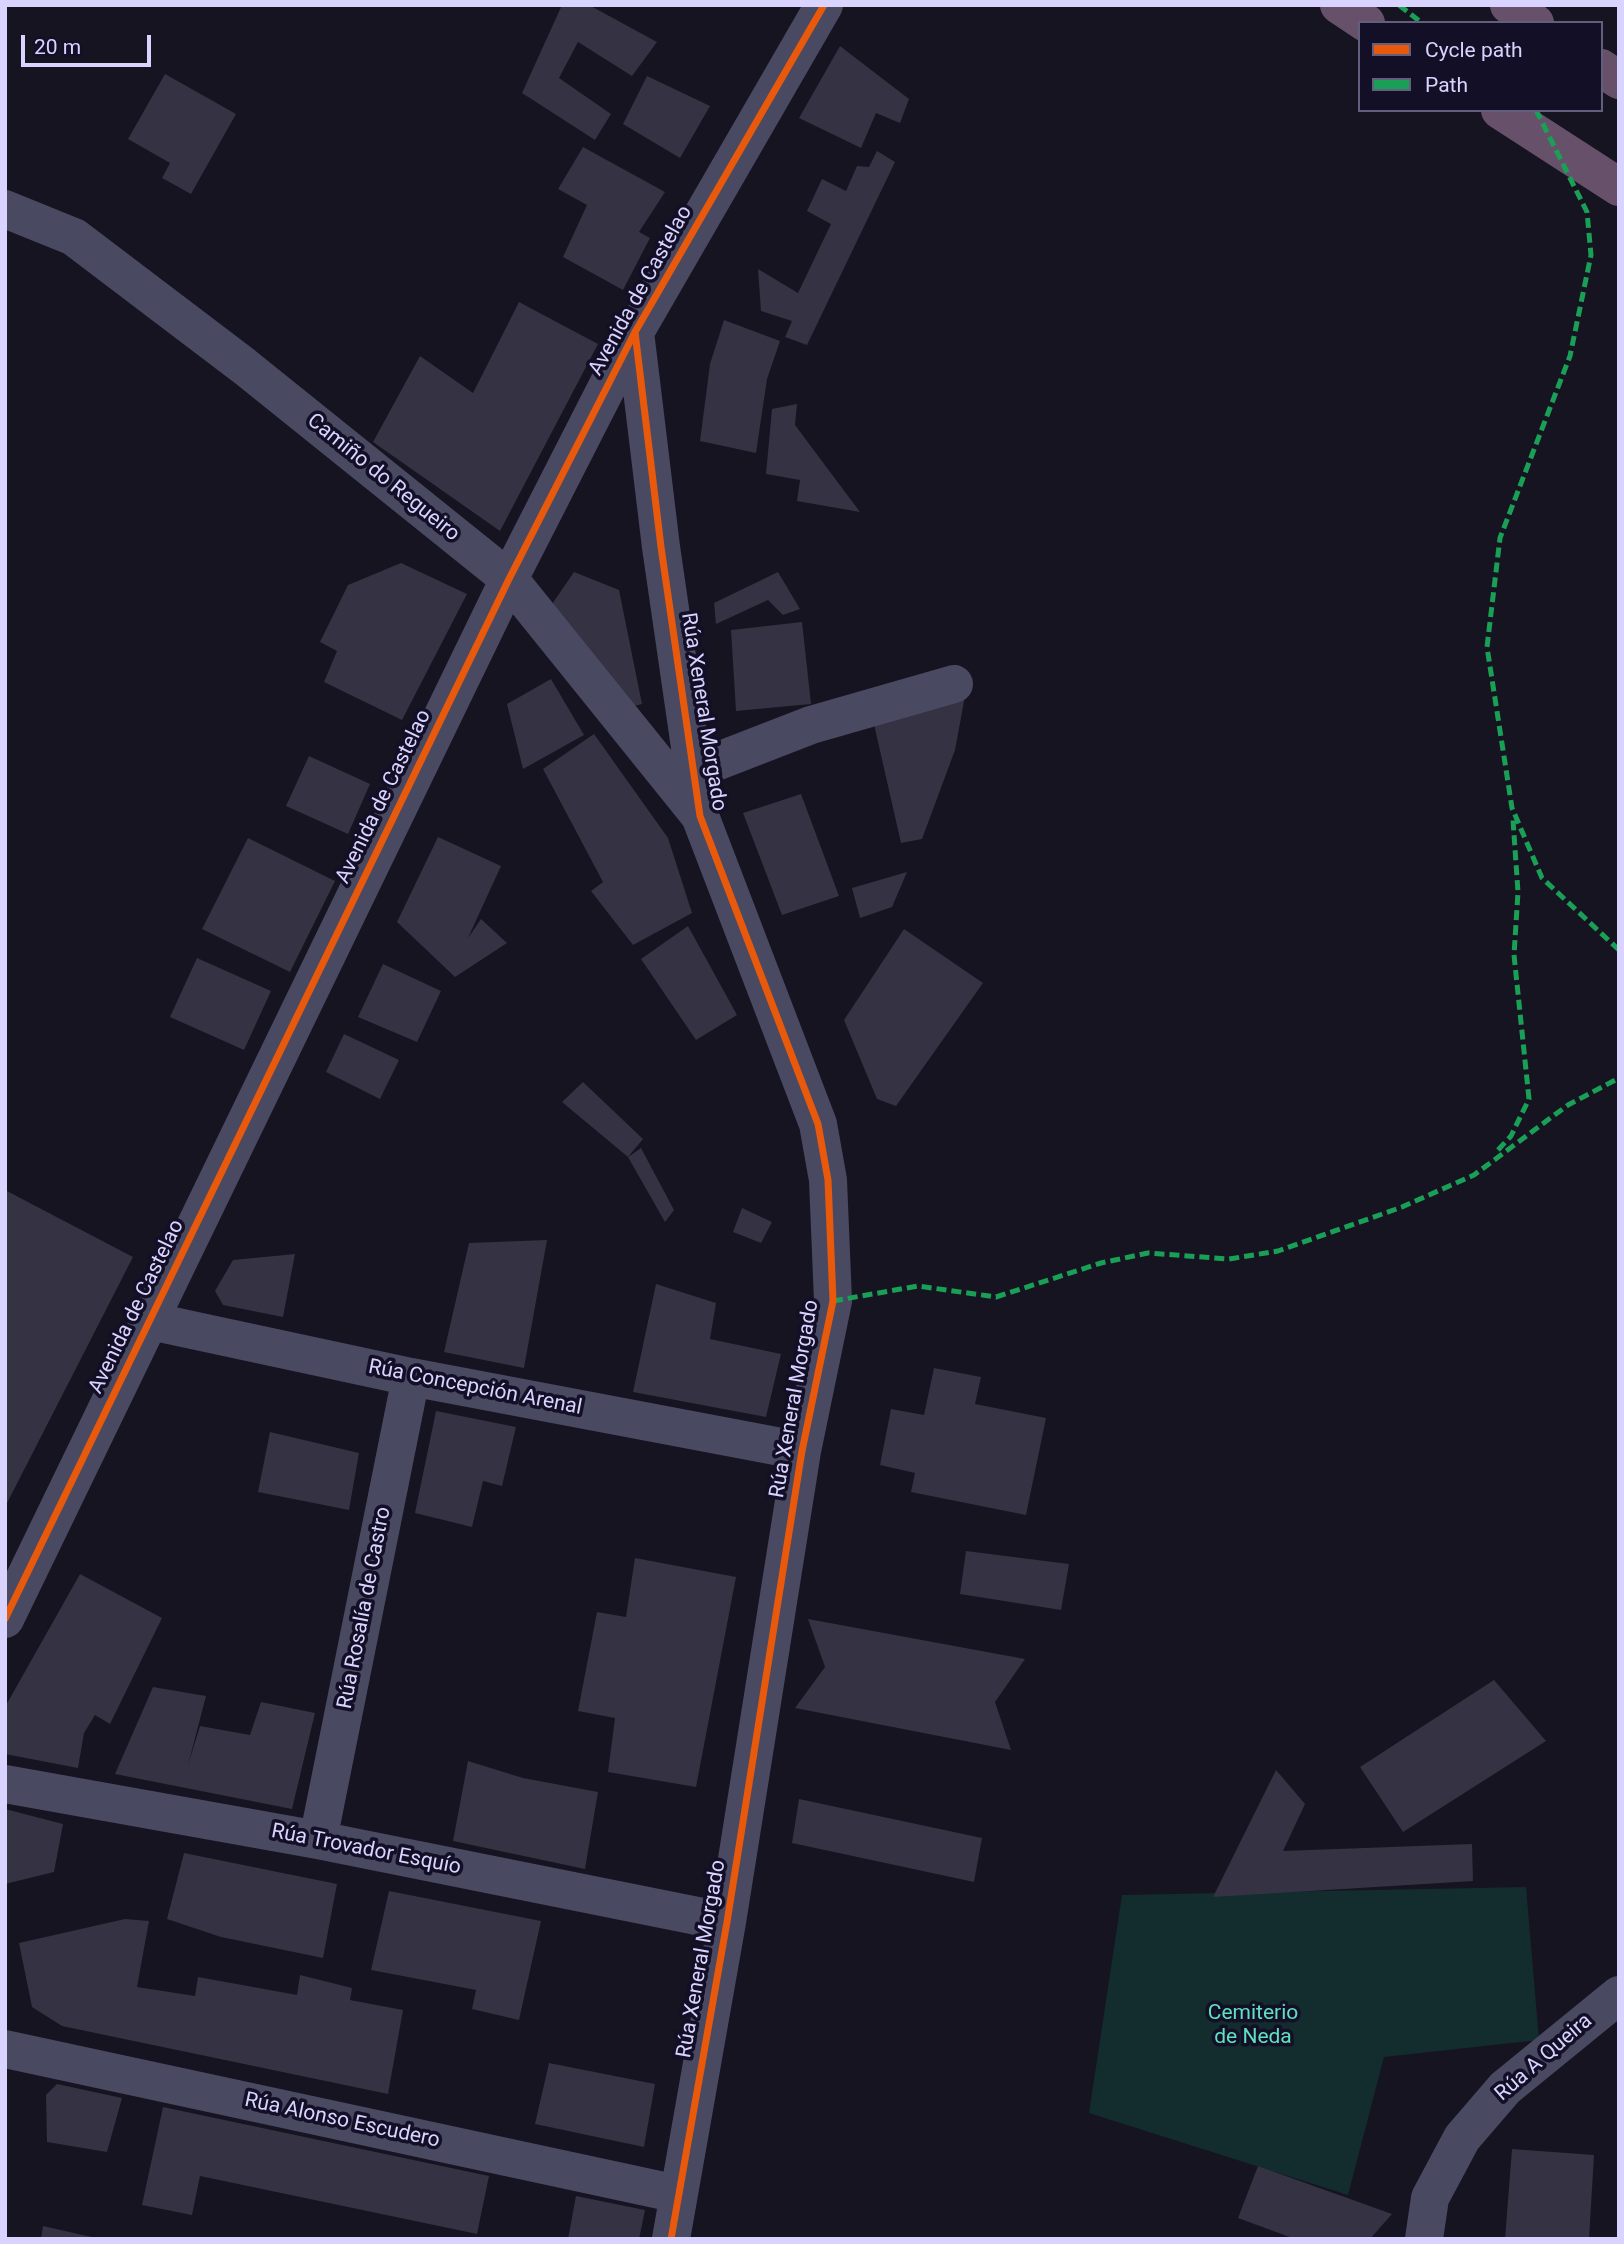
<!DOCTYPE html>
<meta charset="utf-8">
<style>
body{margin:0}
#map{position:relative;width:1624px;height:2244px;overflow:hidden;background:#161421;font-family:Roboto,sans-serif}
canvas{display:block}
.frame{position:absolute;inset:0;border:7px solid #d9d4ff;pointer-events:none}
.legend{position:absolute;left:1358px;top:21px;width:245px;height:91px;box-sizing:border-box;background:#130f26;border:2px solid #625e7d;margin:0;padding:9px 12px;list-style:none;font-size:21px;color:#d9d4ff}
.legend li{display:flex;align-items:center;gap:14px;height:35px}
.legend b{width:35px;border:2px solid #625e7d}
.scale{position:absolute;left:21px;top:35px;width:130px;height:32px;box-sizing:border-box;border:4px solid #d9d4ff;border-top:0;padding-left:9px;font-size:21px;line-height:24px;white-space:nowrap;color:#d9d4ff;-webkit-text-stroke:5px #130f26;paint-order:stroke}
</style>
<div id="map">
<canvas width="1624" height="2244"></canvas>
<div class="frame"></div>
<ul class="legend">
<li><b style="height:9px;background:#e8590c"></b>Cycle path</li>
<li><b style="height:9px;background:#1a9f57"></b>Path</li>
</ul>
<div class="scale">20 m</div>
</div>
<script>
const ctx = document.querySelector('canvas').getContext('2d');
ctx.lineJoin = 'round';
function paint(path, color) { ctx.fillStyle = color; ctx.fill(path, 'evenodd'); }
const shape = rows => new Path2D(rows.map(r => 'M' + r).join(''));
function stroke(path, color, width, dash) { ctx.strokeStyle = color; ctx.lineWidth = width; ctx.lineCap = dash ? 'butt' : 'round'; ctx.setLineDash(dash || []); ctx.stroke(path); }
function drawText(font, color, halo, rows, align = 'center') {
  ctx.font = font + ' Roboto,sans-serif'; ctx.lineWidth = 7; ctx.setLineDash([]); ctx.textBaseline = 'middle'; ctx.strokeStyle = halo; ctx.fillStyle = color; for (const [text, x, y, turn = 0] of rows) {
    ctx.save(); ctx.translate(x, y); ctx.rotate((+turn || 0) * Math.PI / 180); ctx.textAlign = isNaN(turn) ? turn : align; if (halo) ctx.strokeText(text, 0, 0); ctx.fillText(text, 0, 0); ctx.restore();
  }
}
paint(shape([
 [1526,1887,1539,2040,1384,2057,1348,2195,1089,2113,1122,1895]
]), '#132c2d');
paint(shape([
 [562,5,589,5,657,42,632,76,578,42,559,78,611,114,595,140,522,93],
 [840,46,909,99,900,123,876,113,861,148,799,118],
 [165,74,236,114,191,194,162,178,170,163,128,139],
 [647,76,710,106,680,158,623,124],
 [583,147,665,192,639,232,650,238,623,290,563,257,587,205,558,189],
 [877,151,895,162,807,345,785,337,792,321,761,311,758,269,798,293,831,224,807,211,822,179,846,191,857,166,869,167],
 [519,302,598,344,500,531,373,442,420,356,473,393],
 [724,320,780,341,767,379,756,453,700,441,710,364],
 [797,404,795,425,860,512,797,501,800,480,766,474,772,409],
 [401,563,467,594,402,720,324,682,337,651,320,642,348,585],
 [574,572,619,590,642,704,634,706,550,607],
 [778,572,800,609,783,615,768,600,716,624,714,603],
 [802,622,811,704,736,711,731,630],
 [551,679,584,735,523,769,507,704],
 [965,696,955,750,922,839,901,843,873,720],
 [594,734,668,838,692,913,633,945,591,891,603,882,543,769],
 [309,756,370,784,348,834,286,806],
 [801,794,839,896,782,915,743,813],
 [438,837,501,866,468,938,481,919,507,943,455,977,397,922],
 [248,838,335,881,290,972,202,929],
 [907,872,892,907,860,918,852,888],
 [688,926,737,1015,696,1040,641,959],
 [904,929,983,983,896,1106,877,1099,844,1020],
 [197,958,271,991,244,1050,170,1017],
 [383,964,441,991,417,1042,358,1017],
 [344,1034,399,1060,380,1099,326,1072],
 [583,1082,643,1139,628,1157,562,1102],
 [641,1148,674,1210,665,1222,628,1157],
 [5,1190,133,1257,5,1507],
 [742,1208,772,1222,761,1243,733,1232],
 [547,1240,524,1368,444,1352,469,1243],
 [295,1254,283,1317,223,1305,215,1291,233,1260],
 [656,1284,716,1303,710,1339,781,1354,766,1417,633,1392],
 [934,1368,981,1377,975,1404,1046,1418,1026,1515,911,1492,915,1473,880,1465,891,1409,924,1415],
 [436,1411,516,1427,502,1486,483,1481,472,1527,415,1513],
 [270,1432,359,1453,349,1510,258,1492],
 [966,1551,1069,1564,1061,1610,960,1594],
 [635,1558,736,1577,696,1787,608,1772,615,1718,578,1711,597,1612,626,1617],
 [80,1574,162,1618,110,1724,95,1715,84,1733,78,1768,5,1754,5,1707],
 [808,1619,1025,1659,995,1702,1011,1750,795,1708,825,1667],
 [1494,1680,1546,1741,1403,1832,1360,1767],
 [153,1687,206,1696,188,1765,200,1726,250,1735,261,1702,315,1713,292,1809,115,1774],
 [468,1761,523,1778,598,1792,585,1869,453,1841],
 [1276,1770,1305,1804,1283,1851,1472,1844,1473,1881,1213,1897],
 [799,1799,982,1838,974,1882,792,1843],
 [5,1809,63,1824,54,1872,5,1884],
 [184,1853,337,1884,323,1958,221,1937,167,1919],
 [389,1891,541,1921,519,2020,472,2009,476,1990,371,1970],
 [125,1919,149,1921,137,1987,195,1996,198,1977,297,1995,300,1975,352,1988,350,2000,403,2010,388,2094,62,2026,32,2007,19,1943],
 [549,2063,655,2084,644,2147,535,2124],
 [57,2084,122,2098,107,2152,47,2142,46,2095],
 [163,2107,489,2176,477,2234,200,2176,192,2215,142,2205],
 [1512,2149,1594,2155,1589,2239,1505,2239],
 [1258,2166,1392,2214,1370,2239,1295,2239,1238,2218],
 [576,2196,645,2210,639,2239,568,2239],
 [43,2226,96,2238,96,2239,41,2239]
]), '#343243');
stroke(shape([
 [5,209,74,237,244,366,509,579,700,816],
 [635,332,661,547,700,816,818,1124,828,1180,833,1301,802,1451,727,1922,671,2239],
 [695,770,811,725,954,684],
 [150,1321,411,1377,802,1451],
 [5,1619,509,579,635,332,824,5],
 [5,1784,318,1840,727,1922],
 [318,1840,411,1377],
 [5,2049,678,2194],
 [1424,2239,1430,2198,1462,2138,1505,2088,1619,1995]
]), '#4a4962', 38);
stroke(shape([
 [1339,5,1366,23],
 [1509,5,1535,23],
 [1601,68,1619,80],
 [1500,110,1619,187]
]), '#67516a', 38);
stroke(shape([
 [1399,5,1422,23],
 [1536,110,1587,212,1591,255,1570,356,1500,538,1487,647,1512,808,1542,878,1619,950],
 [1498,1150,1511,1136,1529,1099,1514,955,1518,892,1513,820],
 [833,1301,918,1286,996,1297,1101,1263,1148,1253,1229,1259,1278,1251,1402,1207,1474,1175,1568,1105,1619,1078]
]), '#1a9f57', 5, [10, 5]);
stroke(shape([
 [635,332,661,547,700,816,818,1124,828,1180,833,1301,802,1451,727,1922,671,2239],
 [5,1619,509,579,635,332,824,5]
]), '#e8590c', 7);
drawText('21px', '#d9d4ff', '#130f26', [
 ["Avenida de Castelao",641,291,-61],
 ["Camiño do Regueiro",383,478,39],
 ["Rúa Xeneral Morgado",703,712,81],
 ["Avenida de Castelao",384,797,-64],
 ["Avenida de Castelao",137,1307,-64],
 ["Rúa Concepción Arenal",475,1388,11],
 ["Rúa Xeneral Morgado",795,1399,-80],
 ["Rúa Rosalía de Castro",365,1608,-79],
 ["Rúa Trovador Esquío",366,1850,11],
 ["Rúa Xeneral Morgado",702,1959,-80],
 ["Rúa A Queira",1544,2058,-41],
 ["Rúa Alonso Escudero",342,2121,12]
]);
drawText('21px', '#5fe0c0', '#130f26', [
 ["Cemiterio",1253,2014],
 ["de Neda",1253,2038]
]);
</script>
